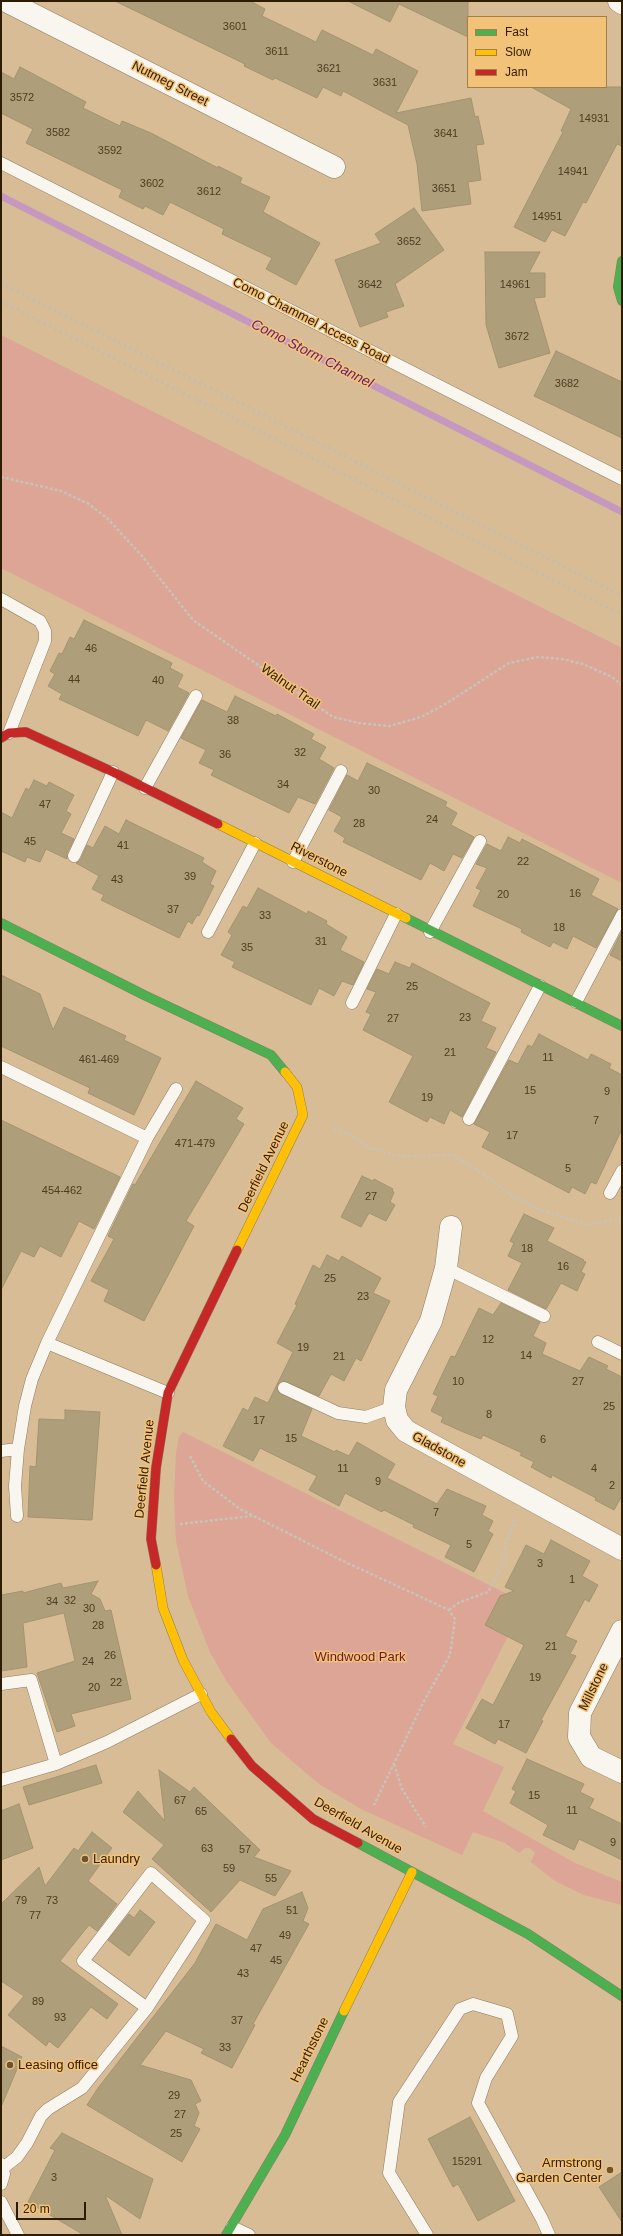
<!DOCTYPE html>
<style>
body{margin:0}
#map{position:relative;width:623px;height:2236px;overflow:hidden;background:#d7bc95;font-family:Helvetica,sans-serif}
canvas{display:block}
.frame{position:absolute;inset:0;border:2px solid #2e1c00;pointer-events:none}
.legend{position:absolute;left:467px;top:16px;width:140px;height:72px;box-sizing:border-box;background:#f3c279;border:1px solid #a48049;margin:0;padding:5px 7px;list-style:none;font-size:12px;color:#2e1c00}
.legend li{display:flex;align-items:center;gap:8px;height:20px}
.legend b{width:20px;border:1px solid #a48049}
.scale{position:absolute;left:16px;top:2202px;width:70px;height:18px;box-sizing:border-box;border:2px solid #2e1c00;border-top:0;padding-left:5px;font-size:12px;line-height:14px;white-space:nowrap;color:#2e1c00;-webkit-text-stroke:3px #f3c279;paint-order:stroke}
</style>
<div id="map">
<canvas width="623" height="2236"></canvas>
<div class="frame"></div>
<ul class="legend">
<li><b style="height:5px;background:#4caf50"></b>Fast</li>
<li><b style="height:5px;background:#ffc107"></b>Slow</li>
<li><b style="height:5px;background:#c62828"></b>Jam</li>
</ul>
<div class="scale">20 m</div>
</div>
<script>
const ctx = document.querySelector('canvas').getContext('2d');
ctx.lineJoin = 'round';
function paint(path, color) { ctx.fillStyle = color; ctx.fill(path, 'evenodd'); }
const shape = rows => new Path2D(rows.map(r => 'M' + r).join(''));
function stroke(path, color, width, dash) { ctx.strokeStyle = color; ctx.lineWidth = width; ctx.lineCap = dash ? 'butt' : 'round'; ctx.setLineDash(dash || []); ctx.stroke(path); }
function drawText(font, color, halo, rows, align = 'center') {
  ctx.font = font + ' Helvetica,sans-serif'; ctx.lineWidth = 3; ctx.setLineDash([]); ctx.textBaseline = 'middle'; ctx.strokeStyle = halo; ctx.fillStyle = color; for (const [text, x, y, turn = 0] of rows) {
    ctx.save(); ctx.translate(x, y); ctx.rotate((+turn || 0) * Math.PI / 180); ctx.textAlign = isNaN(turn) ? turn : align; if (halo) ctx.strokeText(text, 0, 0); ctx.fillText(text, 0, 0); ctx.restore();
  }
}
paint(shape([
 [1,335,622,648,622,883,1,568],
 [183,1432,525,1603,453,1744,504,1767,483,1811,575,1863,622,1882,622,1905,584,1895,555,1881,531,1862,535,1853,530,1848,525,1848,519,1853,505,1843,473,1832,462,1855,361,1809,319,1784,271,1743,227,1682,210,1652,188,1596,176,1541,174,1498,176,1453,179,1437]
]), '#dca596');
stroke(shape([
 [1,196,622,512]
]), '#c698c0', 7);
const building = shape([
 [115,1,250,1,265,9,262,16,316,42,322,30,373,55,376,49,418,71,396,113,471,98,475,117,478,116,484,144,476,145,481,180,468,182,471,204,422,211,417,164,408,125,343,91,341,96,323,87,317,98,275,78,273,80,244,66,245,64,115,1],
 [348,1,468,1,468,37,399,4,390,22,348,1],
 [20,67,86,102,83,108,120,126,122,121,151,133,218,168,218,166,242,178,240,183,270,197,263,212,320,243,296,285,266,269,272,258,222,234,224,229,170,202,163,215,145,206,143,209,119,197,122,190,26,143,33,129,1,113,1,72,14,79,20,67],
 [531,87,622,87,622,146,617,144,586,203,583,202,565,236,552,230,545,242,514,227,563,132,561,131,571,109,531,87],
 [414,208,444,250,395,284,404,306,386,312,388,317,360,327,335,260,381,243,375,234,414,208],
 [485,252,540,252,529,273,545,273,545,297,534,298,550,353,499,368,486,325,485,252],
 [556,351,622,382,622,438,534,396,556,351],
 [84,620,172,663,170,668,183,675,177,687,189,693,168,731,146,720,138,736,59,699,62,694,48,686,55,674,50,671,59,653,62,654,70,637,74,639,84,620],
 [235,696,276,716,277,714,314,734,311,739,326,747,319,759,334,768,315,804,298,797,289,813,211,775,214,770,199,763,206,750,181,738,202,700,227,712,235,696],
 [367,763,447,802,445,806,457,813,451,825,474,837,462,858,453,854,444,871,430,863,421,880,343,842,345,838,334,831,342,817,329,810,347,775,358,781,367,763],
 [34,780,47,786,49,782,74,795,66,811,71,814,61,833,74,839,67,853,67,859,46,849,40,862,27,857,25,862,1,851,1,812,12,818,26,788,29,790,34,780],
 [126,820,204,858,202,862,216,871,210,884,214,886,199,916,197,915,192,924,188,921,179,938,101,900,104,895,92,889,99,876,76,863,81,859,87,845,93,848,105,826,119,834,126,820],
 [508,837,520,843,522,839,599,879,591,895,618,909,596,948,573,936,567,949,553,942,550,947,521,932,522,929,473,906,481,890,476,888,487,868,476,864,487,844,501,851,508,837],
 [258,888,307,914,308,911,327,921,326,924,347,937,340,950,364,962,353,985,342,981,334,996,319,988,311,1005,232,967,235,962,221,955,232,935,228,932,243,906,247,908,258,888],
 [622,931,622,961,610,955,622,931],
 [395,962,410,968,412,963,490,1003,481,1021,496,1028,486,1048,496,1052,462,1117,450,1110,444,1124,430,1117,427,1122,389,1102,413,1056,363,1030,371,1014,366,1012,376,992,367,989,377,969,389,974,395,962],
 [1,975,40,994,53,1030,64,1007,126,1036,124,1040,161,1058,134,1115,88,1093,90,1088,1,1046,1,975],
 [539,1034,588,1060,591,1054,611,1064,609,1068,622,1075,622,1129,596,1184,591,1182,585,1194,572,1187,569,1193,482,1147,490,1132,474,1124,509,1060,518,1064,528,1045,532,1047,539,1034],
 [196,1081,243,1108,236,1119,244,1124,186,1221,194,1226,144,1321,104,1301,109,1290,91,1281,114,1239,108,1236,133,1184,135,1185,196,1081],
 [1,1120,120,1177,94,1229,79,1221,61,1257,40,1246,34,1257,21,1251,1,1290,1,1120],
 [362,1176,373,1181,374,1179,393,1189,392,1191,394,1192,390,1202,395,1205,386,1221,369,1213,361,1227,341,1217,362,1176],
 [524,1214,554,1228,547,1241,584,1260,583,1261,586,1262,581,1272,585,1274,577,1291,561,1283,546,1309,508,1290,522,1263,508,1256,514,1243,510,1241,524,1214],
 [327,1255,339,1261,342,1256,381,1278,373,1293,390,1301,361,1361,356,1358,344,1381,331,1374,319,1396,284,1381,277,1385,278,1392,312,1409,301,1436,335,1452,336,1450,349,1456,357,1442,395,1464,387,1478,437,1504,447,1489,486,1506,482,1515,493,1521,488,1531,493,1534,474,1572,445,1557,451,1545,413,1527,414,1525,384,1510,382,1512,345,1493,339,1506,309,1490,317,1476,260,1448,253,1461,223,1446,243,1408,248,1411,255,1397,268,1403,293,1352,277,1343,297,1305,295,1304,313,1265,320,1269,327,1255],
 [501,1303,540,1322,533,1336,546,1343,542,1354,580,1371,589,1357,608,1366,606,1369,622,1377,622,1496,614,1510,595,1500,596,1498,552,1475,551,1478,531,1467,534,1462,520,1455,522,1453,483,1435,481,1439,461,1431,441,1422,443,1417,431,1411,438,1396,433,1394,451,1356,455,1357,479,1308,493,1315,501,1303],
 [65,1410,100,1412,92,1520,28,1517,30,1466,36,1467,39,1419,65,1420,65,1410],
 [551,1540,590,1561,582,1576,598,1585,589,1602,585,1599,565,1636,577,1641,570,1654,576,1656,541,1720,543,1721,526,1753,498,1739,495,1744,466,1728,482,1699,493,1705,524,1645,485,1625,500,1596,514,1591,505,1587,526,1545,544,1554,551,1540],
 [98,1581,91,1594,100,1599,105,1611,111,1610,131,1699,71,1714,75,1726,57,1732,37,1673,75,1661,64,1613,23,1623,27,1667,1,1671,1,1595,23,1591,23,1593,61,1583,63,1588,98,1581],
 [527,1759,584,1784,580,1792,594,1799,589,1808,622,1824,622,1860,579,1839,574,1850,543,1835,548,1825,510,1803,516,1791,512,1789,527,1759],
 [96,1765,102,1783,29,1805,23,1787,96,1765],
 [159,1770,190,1792,194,1787,260,1850,254,1857,291,1871,275,1896,240,1880,211,1912,152,1859,164,1845,123,1812,138,1791,165,1821,159,1770],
 [19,1804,33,1848,1,1860,1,1811,19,1804],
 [92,1832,112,1848,88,1881,117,1904,97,1931,89,1925,60,1961,118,2004,107,2019,91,2007,58,2048,49,2041,46,2046,8,2015,24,1996,1,1981,1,1904,39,1867,45,1886,74,1848,78,1851,92,1832],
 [302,1892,308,1908,303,1921,309,1924,253,2024,255,2025,232,2068,201,2053,204,2049,166,2031,140,2065,191,2080,201,2101,195,2104,199,2113,194,2126,200,2129,182,2162,87,2105,98,2088,195,1963,216,1924,247,1940,263,1909,302,1892],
 [140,1910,155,1922,129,1956,108,1940,129,1914,134,1918,140,1910],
 [1,2046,22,2057,1,2107,1,2046],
 [470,2117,515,2201,478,2221,458,2184,453,2187,428,2139,470,2117],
 [62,2133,153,2179,140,2219,105,2195,122,2235,84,2235,28,2202,55,2150,50,2148,62,2133],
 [622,2172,622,2222,599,2187,622,2172]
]);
paint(building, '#af9e7a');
stroke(building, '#a39371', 1);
const lane = shape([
 [1,163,622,479],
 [1,599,40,621,45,631,45,641,9,733],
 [145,788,196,696],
 [74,856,113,772],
 [293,862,341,771],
 [208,932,255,843],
 [430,932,480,841],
 [576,1002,622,915],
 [352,1003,396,914],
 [1,1067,147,1138,47,1343,32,1379,25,1406,18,1449],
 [469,1119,540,986],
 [147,1138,176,1089],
 [610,1193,622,1171],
 [446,1268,544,1316],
 [598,1342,622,1354],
 [47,1343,168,1393],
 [284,1388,338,1413,366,1417,394,1407],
 [1,1451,18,1449,15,1486,17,1516],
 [1,1684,31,1680,56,1764],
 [1,1780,56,1764,107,1742,201,1694],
 [1,2164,4,2174,1,2184],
 [3,2168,17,2157,27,2143,41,2116,48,2109,82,2088,147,2008,204,1920,151,1873,83,1961,147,2008],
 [1,2202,18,2235],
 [232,2227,249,2235],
 [427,2235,389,2173,399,2102,460,2009,473,2004,507,2014,512,2036,486,2078,478,2103,542,2219,549,2235]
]);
const street = shape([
 [6,1,334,167],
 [619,1,622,3],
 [451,1227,446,1268,431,1321,396,1390,394,1407,397,1420,406,1431,622,1549],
 [622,1631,580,1713,579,1737,591,1757,622,1772]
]);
const fast = shape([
 [622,261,618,287,622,301],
 [406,918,622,1026],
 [1,923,144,995,271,1055,285,1072],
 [358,1843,528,1934,622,1996],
 [226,2235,285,2135,344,2011]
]);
const slow = shape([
 [218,824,406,918],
 [237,1250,303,1115,297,1087,285,1072],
 [156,1565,163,1608,183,1660,211,1712,231,1739],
 [344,2011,412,1872]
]);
const jam = shape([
 [1,738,9,733,26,732,113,772,218,824],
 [156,1565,151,1539,156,1468,168,1393,237,1250],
 [231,1739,252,1766,313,1819,358,1843]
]);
stroke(lane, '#8e7c5f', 13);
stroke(street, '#8e7c5f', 23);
stroke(fast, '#8e7c5f', 10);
stroke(slow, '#8e7c5f', 10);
stroke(jam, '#8e7c5f', 10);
stroke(shape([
 [1,477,61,491,89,504,109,520,141,555,193,620,333,717,359,723,389,726,421,717,447,703,509,663,538,657,562,659,583,664,612,677,622,685],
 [334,1129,350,1134,370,1148,398,1156,453,1155,470,1165,513,1196,538,1209,565,1218,589,1225,622,1218],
 [190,1456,203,1481,240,1509,341,1560,449,1610,455,1619,450,1655,424,1701,374,1805],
 [180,1524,252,1516],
 [449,1610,460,1602,488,1592,504,1563,505,1545,517,1517],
 [394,1764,402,1789,426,1827]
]), '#c9c2b6', 2.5, [3, 2]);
stroke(lane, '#f9f5ef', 12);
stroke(street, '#f9f5ef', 22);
stroke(fast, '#4caf50', 9);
stroke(slow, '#ffc107', 9);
stroke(jam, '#c62828', 9);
stroke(shape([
 [1,283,622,596],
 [1,301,622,615]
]), '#c3bcb0', 3, [2, 4]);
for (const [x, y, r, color] of [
 [85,1859,4,"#695434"],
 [10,2065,4,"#695434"],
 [610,2170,4,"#695434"]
]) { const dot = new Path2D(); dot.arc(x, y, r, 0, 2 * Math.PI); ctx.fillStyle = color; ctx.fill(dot); stroke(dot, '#f3c279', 1.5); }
drawText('11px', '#4e3c1e', null, [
 ["3601",235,27],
 ["3611",277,52],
 ["3621",329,69],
 ["3631",385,83],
 ["3572",22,98],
 ["14931",594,119],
 ["3582",58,133],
 ["3641",446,134],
 ["3592",110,151],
 ["14941",573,172],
 ["3602",152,184],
 ["3651",444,189],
 ["3612",209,192],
 ["14951",547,217],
 ["3652",409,242],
 ["3642",370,285],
 ["14961",515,285],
 ["3672",517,337],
 ["3682",567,384],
 ["46",91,649],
 ["44",74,680],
 ["40",158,681],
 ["38",233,721],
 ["32",300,753],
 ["36",225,755],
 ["34",283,785],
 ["30",374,791],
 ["47",45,805],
 ["24",432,820],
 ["28",359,824],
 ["45",30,842],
 ["41",123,846],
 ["22",523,862],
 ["39",190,877],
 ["43",117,880],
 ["16",575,894],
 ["20",503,895],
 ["37",173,910],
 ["33",265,916],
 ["18",559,928],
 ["31",321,942],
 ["35",247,948],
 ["25",412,987],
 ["23",465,1018],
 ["27",393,1019],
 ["21",450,1053],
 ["11",548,1058],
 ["461-469",99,1060],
 ["15",530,1091],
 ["9",607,1092],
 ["19",427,1098],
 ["7",596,1121],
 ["17",512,1136],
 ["471-479",195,1144],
 ["5",568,1169],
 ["454-462",62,1191],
 ["27",371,1197],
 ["18",527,1249],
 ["16",563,1267],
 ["25",330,1279],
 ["23",363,1297],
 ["12",488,1340],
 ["19",303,1348],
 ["14",526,1356],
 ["21",339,1357],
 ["10",458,1382],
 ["27",578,1382],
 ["25",609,1407],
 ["8",489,1415],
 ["17",259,1421],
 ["15",291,1439],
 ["6",543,1440],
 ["11",343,1469],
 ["4",594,1469],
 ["9",378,1482],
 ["2",612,1486],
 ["7",436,1513],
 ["5",469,1545],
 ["3",540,1564],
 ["1",572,1580],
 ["32",70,1601],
 ["34",52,1602],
 ["30",89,1609],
 ["28",98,1626],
 ["21",551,1647],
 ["26",110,1656],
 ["24",88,1662],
 ["19",535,1678],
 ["22",116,1683],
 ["20",94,1688],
 ["17",504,1725],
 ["15",534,1796],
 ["67",180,1801],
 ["11",572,1811],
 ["65",201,1812],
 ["9",613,1843],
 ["63",207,1849],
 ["57",245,1850],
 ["59",229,1869],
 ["55",271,1879],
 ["79",21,1901],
 ["73",52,1901],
 ["51",292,1911],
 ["77",35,1916],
 ["49",285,1936],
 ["47",256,1949],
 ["45",276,1961],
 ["43",243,1974],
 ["89",38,2002],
 ["93",60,2018],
 ["37",237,2021],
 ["33",225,2048],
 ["29",174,2096],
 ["27",180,2115],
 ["25",176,2134],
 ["15291",467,2162],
 ["3",54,2178]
]);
drawText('13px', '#2e1c00', '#f3c279', [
 ["Nutmeg Street",170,84,27],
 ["Como Chammel Access Road",311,321,27],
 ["Walnut Trail",290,687,35],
 ["Riverstone",319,860,27],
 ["Deerfield Avenue",264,1167,-64],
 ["Gladstone",439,1450,29],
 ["Deerfield Avenue",145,1469,-84],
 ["Millstone",594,1687,-64],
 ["Deerfield Avenue",358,1826,30],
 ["Hearthstone",310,2050,-64]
]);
drawText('13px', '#6b1523', '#f3c279', [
 ["Windwood Park",360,1657]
]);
drawText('13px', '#2e1c00', '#f3c279', [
 ["Laundry",93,1859],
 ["Leasing office",18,2065],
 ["Armstrong",602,2163,"right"],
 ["Garden Center",602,2178,"right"]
], 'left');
drawText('italic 14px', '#5f1c73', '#f3c279', [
 ["Como Storm Channel",312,354,27]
]);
</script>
